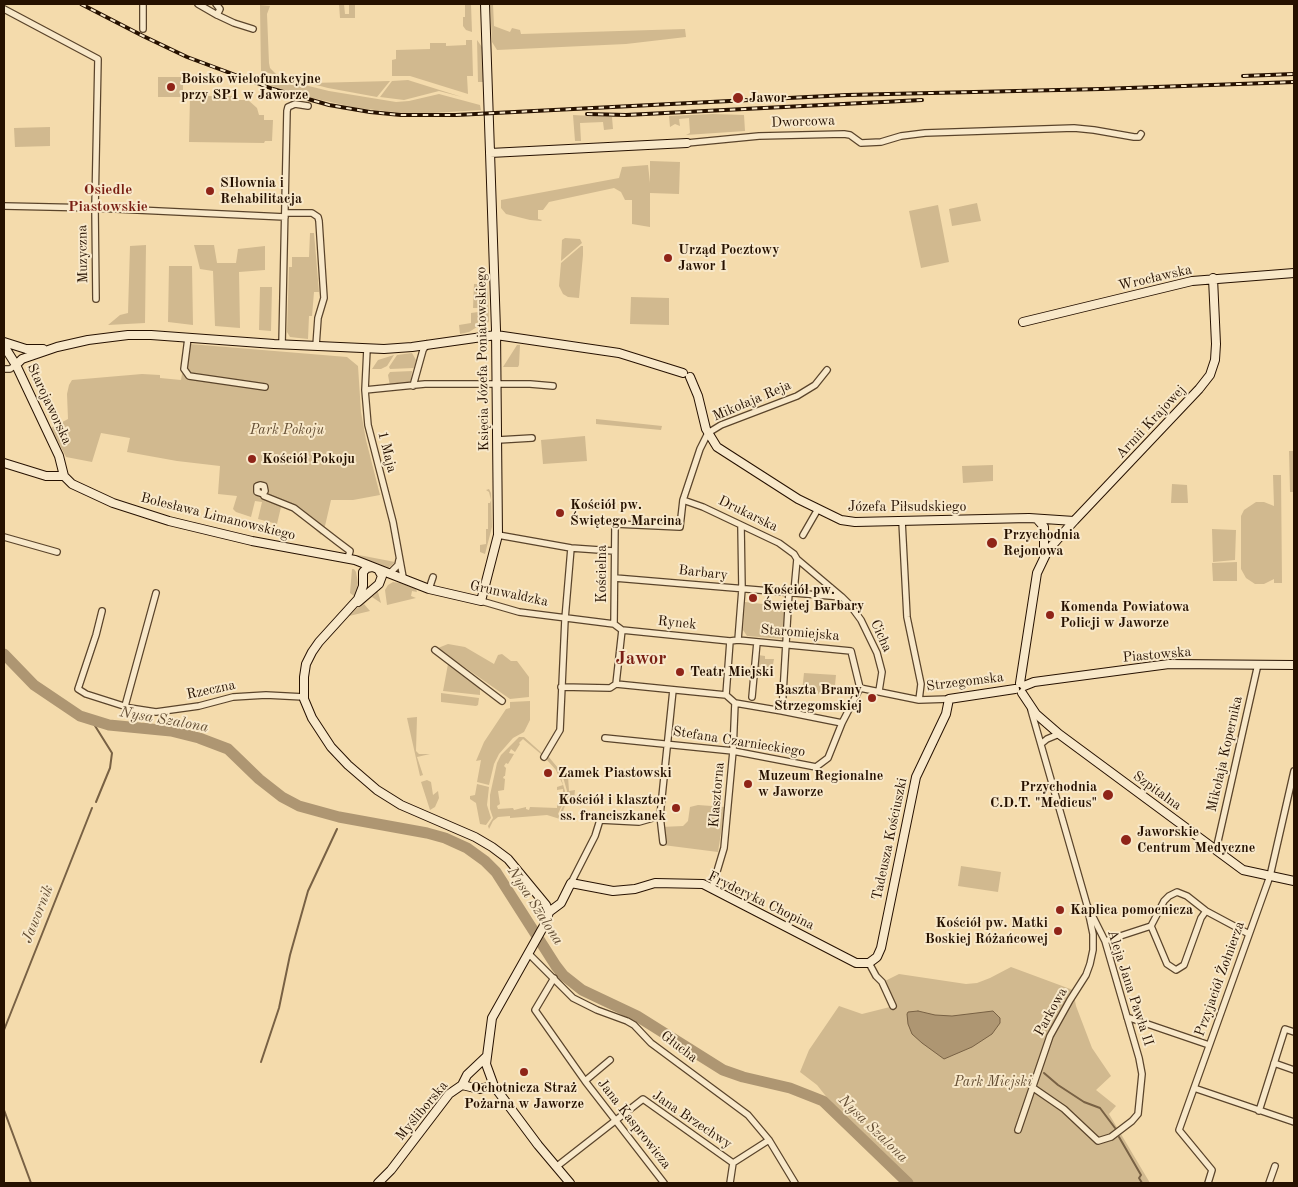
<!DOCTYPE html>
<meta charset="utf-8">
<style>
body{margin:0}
#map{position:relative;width:1298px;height:1187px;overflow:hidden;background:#f4dbac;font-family:"Old Standard TT",serif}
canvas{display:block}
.frame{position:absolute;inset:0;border:5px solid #261100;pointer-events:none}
</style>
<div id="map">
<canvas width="1298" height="1187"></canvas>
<div class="frame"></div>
</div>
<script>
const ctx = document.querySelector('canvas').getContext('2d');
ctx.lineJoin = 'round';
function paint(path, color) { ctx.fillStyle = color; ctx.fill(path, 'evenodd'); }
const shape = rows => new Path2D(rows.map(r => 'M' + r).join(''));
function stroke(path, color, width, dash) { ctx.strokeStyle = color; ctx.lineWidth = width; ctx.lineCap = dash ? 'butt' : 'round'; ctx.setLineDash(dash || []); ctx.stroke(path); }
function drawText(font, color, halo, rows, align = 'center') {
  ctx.font = font + ' "Old Standard TT",serif'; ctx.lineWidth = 4; ctx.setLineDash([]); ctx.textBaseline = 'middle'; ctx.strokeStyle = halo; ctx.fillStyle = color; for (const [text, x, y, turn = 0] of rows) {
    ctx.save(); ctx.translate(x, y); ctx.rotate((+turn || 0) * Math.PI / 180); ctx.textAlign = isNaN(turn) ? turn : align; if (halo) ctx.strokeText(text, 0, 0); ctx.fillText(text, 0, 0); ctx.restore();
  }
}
paint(shape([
 [339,4,344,4,345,14,349,14,349,4,355,4,355,18,340,18],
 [465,4,471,4,472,32,466,30,463,26,463,17,465,17],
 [490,4,493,4,494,26,510,32,512,28,520,30,521,34,685,29,686,37,626,44,497,50,492,42],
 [260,5,270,6,267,14,269,63,270,68,276,74,312,83,390,81,377,97,328,88,261,71],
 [466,40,472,40,473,76,467,76,468,94,410,76,392,76,392,60,396,59,396,50,430,49,430,43,446,43,446,46,466,45],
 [477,40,482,47,483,82,478,82],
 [260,74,329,91,396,102,409,101,439,94,480,105,481,110,433,113,403,113,357,108,308,97,252,80,253,76,258,76],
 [158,77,183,77,183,97,158,97],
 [408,80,411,81,462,97,439,91,404,100,380,97,392,81],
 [190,96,233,96,234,100,248,100,257,108,259,115,264,115,264,120,273,120,272,141,265,141,264,143,189,142],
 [713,114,744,115,745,131,686,135,690,133,689,118,679,119,680,126,675,124,670,127,669,116],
 [573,115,612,117,613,129,604,130,603,122,580,123,581,141,575,141],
 [50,127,50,146,15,147,14,128],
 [650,161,680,162,679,194,650,193,650,227,632,224,632,200,625,200,621,192,614,188,549,202,543,210,538,210,538,219,542,220,541,221,530,220,506,214,501,208,501,200,619,178,622,167,648,165,650,183],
 [977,203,981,221,952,226,949,209],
 [938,205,949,262,921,268,909,211],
 [310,233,314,233,319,292,314,292,312,316,309,316,308,339,290,337,287,332,289,267,292,267,292,257,309,257],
 [565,238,580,239,582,243,561,261,562,240],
 [146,245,145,323,108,325,120,315,128,313,130,246],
 [194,245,214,245,217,263,236,263,238,249,265,246,265,270,239,272,240,328,215,326,213,271,200,269],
 [581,246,583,246,583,255,579,298,568,297,563,294,559,286,561,263],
 [169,266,192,266,193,325,168,322],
 [474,284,485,284,481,311,478,311,478,308,473,308],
 [488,286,489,321,487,325,481,328],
 [260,287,272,287,271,331,259,330],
 [631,297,669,298,669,325,630,324],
 [478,312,481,313,477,327,469,332,460,334,459,325,471,323,471,313],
 [190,344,347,357,358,366,361,412,366,440,380,495,353,500,331,500,325,526,321,535,297,512,281,507,277,524,258,519,262,502,255,501,251,517,236,512,233,509,237,496,218,494,220,466,177,461,127,452,130,438,101,433,92,462,66,457,51,428,68,419,67,394,69,385,72,380,142,374,160,375,160,378,181,380,182,374,187,369],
 [517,345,520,345,519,365,518,367,503,367],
 [412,353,416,360,414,368,390,369,389,367,397,355],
 [394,355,387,366,381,369,372,369,378,360],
 [412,371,411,380,408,384,390,386,388,375,390,372],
 [596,419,662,426,661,430,596,424],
 [585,436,587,461,543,464,541,440],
 [1289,451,1294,451,1294,492,1290,492],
 [993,465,993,481,963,483,962,466],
 [1273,475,1281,475,1282,583,1274,583,1274,579,1264,584,1255,584,1246,578,1241,569,1241,516,1244,510,1256,502,1264,502,1274,506],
 [1172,484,1187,485,1188,503,1171,503],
 [489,489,491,493,492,527,485,554,480,552,480,545,486,544,486,529,488,529,488,503,490,503,491,500,489,492,486,490],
 [1212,529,1236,530,1235,560,1213,562],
 [357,555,364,556,395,562,387,569,359,558],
 [1237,562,1237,581,1213,581,1212,563],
 [352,569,354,569,356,572,358,583,356,594,354,596,350,593],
 [393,582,400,583,416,589,417,592,412,591,411,596,416,598,387,605,385,590,388,585],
 [374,591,378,592,381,603,372,597,364,604,370,611,349,616],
 [745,602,772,605,773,602,786,603,783,639,747,636,743,630],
 [448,644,465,647,494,664,498,655,502,654,511,661,517,661,529,677,529,697,510,699,460,664,458,665,439,650,438,648],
 [758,655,765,656,765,659,774,659,772,670,767,670,766,674,757,675],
 [448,664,478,686,480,688,480,695,443,691],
 [804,673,836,675,835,685,828,684,825,695,802,691],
 [441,693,479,698,478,705,476,706,441,702],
 [530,701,530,720,524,732,513,738,499,754,494,764,489,785,477,782,481,760,476,761,484,742,506,709,510,708,510,702],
 [417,717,416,751,419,754,430,754,417,757,423,775,420,776,407,718],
 [519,737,524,737,544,755,542,755,523,739,519,743,520,744,515,752,511,749,509,753,514,754,508,764,506,763,504,766,506,768,505,776,504,776,503,778,505,779,504,790,498,791,500,804,497,806,498,809,513,808,514,810,526,807,526,809,529,810,530,807,557,808,557,803,562,802,563,794,563,789,557,790,557,787,563,785,556,770,547,760,548,756,558,768,565,791,563,803,558,814,559,815,564,804,567,791,563,777,568,776,569,791,575,790,574,800,568,798,560,819,547,815,510,818,510,816,498,817,493,821,489,829,488,826,493,818,490,809,490,795,497,763,501,755],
 [427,780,431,782,433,795,438,791,439,798,435,807,430,810,421,782],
 [477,784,489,787,487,805,491,818,486,825,480,824,476,803,470,799,470,796,475,795],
 [698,805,725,807,718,852,663,845,661,827,683,826,688,821,690,807],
 [961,866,1001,872,998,892,958,886],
 [1011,967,1073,990,1076,1006,1092,1048,1111,1076,1096,1090,1116,1106,1109,1114,1150,1183,914,1183,833,1105,817,1085,800,1072,809,1050,839,1006,862,1014,894,1006,883,982,899,974,966,984,977,983,990,978]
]), '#d1b98f');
const water = shape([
 [918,1011,935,1015,952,1016,993,1011,1000,1018,1000,1023,992,1034,972,1047,944,1059,922,1043,912,1034,908,1024,907,1014,908,1012,918,1011]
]);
paint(water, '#ae9672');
stroke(water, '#786144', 1);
stroke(shape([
 [92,721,112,753,110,768,96,802],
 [4,1030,92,808],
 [261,1062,279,1008,290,955,308,891,337,829],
 [1044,1073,1058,1085,1084,1102,1100,1108,1115,1128],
 [4,1110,31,1183],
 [1119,1137,1141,1175,1139,1178,1142,1183]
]), '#786144', 2);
stroke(shape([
 [4,654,34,685,80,716,109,725,171,731,199,738,228,749,259,779,282,797,299,806,339,817,427,833,445,838,467,848,485,861,496,872,556,966,563,975,582,990,637,1016,723,1070,743,1077,790,1088,823,1101,908,1183]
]), '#ae9672', 11);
const street = shape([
 [143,4,143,29],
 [198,4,217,15],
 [216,4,220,9,217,15,234,23,253,29],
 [4,9,98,59,95,208,96,299],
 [687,143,759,136,844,134,850,135,861,143,881,142,901,136,925,133,1074,128,1094,130,1134,137,1139,137,1141,134],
 [4,206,95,208,285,217],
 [285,213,312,213,318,217,319,221,324,298,318,318,316,346],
 [188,338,184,369,189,376,265,387],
 [282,344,287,111,288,107,295,104,308,106],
 [367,349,365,390,368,425,393,522,403,577,401,578],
 [4,369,10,369,16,365],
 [413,386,423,350,427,344],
 [365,390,425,384,530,384,553,386],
 [498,440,532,438],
 [263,494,265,491,264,486,260,485,257,486,257,492,263,494,264,496,294,508,338,542,350,551,348,558],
 [683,500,703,507,779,543,794,554,797,559],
 [902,521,907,617,921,684,919,700],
 [498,535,571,548,614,551],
 [803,535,818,509],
 [4,537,57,552],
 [389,574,398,565,399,560],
 [615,578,842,597,797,559,794,592],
 [429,589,433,577],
 [842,597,850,605,861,620,877,653,882,672,879,691],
 [481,601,519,612,614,624],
 [102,611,96,635,78,689,86,694,130,708,156,712,199,706,233,697,266,695,304,697],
 [614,624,615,524,680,527,683,500,700,449,708,433,721,425,797,396,815,385,827,370],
 [614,624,622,630,730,641],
 [738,640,742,589,741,526],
 [435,650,502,701],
 [616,684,622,630],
 [561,687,610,688,616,684,726,695],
 [860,688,919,700,949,699],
 [752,697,757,642],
 [735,703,726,695,730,641,738,640,851,651,860,688],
 [735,703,782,711,842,723,860,688],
 [125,706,156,593],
 [1031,710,1087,905,1105,941,1139,1058,1142,1074,1138,1114,1132,1121,1111,1137,1098,1141,1064,1109,1032,1087],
 [782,711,789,592],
 [605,738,733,751,816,767,828,758,842,723],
 [1041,744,1047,739,1059,734],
 [544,757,560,730,565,619,571,548],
 [663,842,660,816,673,690],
 [1216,850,1258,664],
 [571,883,595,836,600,820,639,822,660,816],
 [712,888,724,848,733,751,735,703],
 [1151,926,1167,964,1176,970,1184,965,1201,918,1206,911],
 [1105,941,1151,926,1164,901,1169,896,1177,892,1187,896,1206,911,1249,934],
 [528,953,573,998,597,1010,627,1021,634,1025,651,1043,748,1115,769,1140,795,1183],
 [869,963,876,976,882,982,893,1006],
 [554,978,535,1010,585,1081,664,1183],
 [1127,1017,1209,1045],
 [1274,1063,1294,1070],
 [585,1081,610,1060],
 [1194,1088,1294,1122],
 [1259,1111,1285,1029,1294,1032],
 [1018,1130,1050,1036,1070,1000,1086,975,1090,964,1093,950,1093,934,1089,915],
 [556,1167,643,1099,733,1163,769,1140],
 [730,1183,733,1163],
 [1208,1183,1212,1170,1179,1130,1270,876,1294,771],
 [1269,1183,1275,1166]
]);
const secondary = shape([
 [490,153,687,143],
 [1023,322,1192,281,1294,273],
 [4,342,26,349,43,349],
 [4,346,16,365,59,456,64,476,72,484,113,503,169,521,252,541,355,560,378,569,382,576,379,584,358,602],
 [16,365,22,359,57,347,88,340,128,335,151,335,274,344,384,349,412,347,496,335,619,353,683,373],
 [690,377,698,396,706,429,717,447,798,499,841,520,855,522,1029,518,1074,521],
 [4,463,46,476,64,476],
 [1037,519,1044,527,1044,558],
 [372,567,367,568,363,572,363,586,358,599,319,642,312,652,306,664,304,677,304,699,312,718,331,747,348,765,377,790,401,805,475,837,492,847,508,859,546,905,549,912,546,922,492,1018,486,1064,494,1086,538,1145,570,1183],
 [378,569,429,589,481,601,498,535,496,330,485,4],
 [1020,683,1037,573,1048,550,1074,521,1199,389,1210,375,1215,360,1216,344,1213,278],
 [1024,686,1034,682,1169,664,1294,665],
 [1022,693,1036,714,1059,734,1243,870,1294,881],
 [549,912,561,903,571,883,613,891,635,889,655,883,703,884,856,963,869,963,877,957,881,948,916,777,946,714,949,699,1015,689],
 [462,1085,479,1089,494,1086],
 [378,1183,391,1170,449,1094,462,1085,467,1075,486,1057]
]);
stroke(street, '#5a442b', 8);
stroke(secondary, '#261100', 10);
stroke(street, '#f8e8c9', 5.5);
stroke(secondary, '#f8e8c9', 8);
const rail = shape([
 [81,4,143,36,187,57,273,89,329,105,370,112,401,115,456,115,847,95,1101,89,1294,82],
 [1243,76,1294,74],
 [587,114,626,115,922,100]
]);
stroke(rail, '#261100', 4);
stroke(rail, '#f8e8c9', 2, [5.5]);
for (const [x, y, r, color] of [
 [171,87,5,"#8f2418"],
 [738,98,6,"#8f2418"],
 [210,191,5,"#8f2418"],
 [668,258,5,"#8f2418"],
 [252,459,5,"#8f2418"],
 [560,513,5,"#8f2418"],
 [992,543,6,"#8f2418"],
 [753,598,5,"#8f2418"],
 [1050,615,5,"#8f2418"],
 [680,672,5,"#8f2418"],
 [872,698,5,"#8f2418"],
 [548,773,5,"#8f2418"],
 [748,784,5,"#8f2418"],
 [1108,795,6,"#8f2418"],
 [676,808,5,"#8f2418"],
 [1126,840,6,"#8f2418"],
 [1060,910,5,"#8f2418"],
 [1058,931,5,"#8f2418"],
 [524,1072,5,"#8f2418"]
]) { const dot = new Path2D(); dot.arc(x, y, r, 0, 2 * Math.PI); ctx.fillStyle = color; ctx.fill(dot); stroke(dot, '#f8e8c9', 2); }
drawText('bold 14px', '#261100', '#f8e8c9', [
 ["Boisko wielofunkcyjne",181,79],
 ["przy SP1 w Jaworze",181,95],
 ["Jawor",749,98],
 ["SIłownia i",220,183],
 ["Rehabilitacja",220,199],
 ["Urząd Pocztowy",678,250],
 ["Jawor 1",678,266],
 ["Kościół Pokoju",262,459],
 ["Kościół pw.",570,505],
 ["Świętego Marcina",570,521],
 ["Przychodnia",1003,535],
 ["Rejonowa",1003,551],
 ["Kościół pw.",763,590],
 ["Świętej Barbary",763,606],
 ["Komenda Powiatowa",1060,607],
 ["Policji w Jaworze",1060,623],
 ["Teatr Miejski",690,672],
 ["Baszta Bramy",862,690,"right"],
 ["Strzegomskiej",862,706,"right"],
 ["Zamek Piastowski",558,773],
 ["Muzeum Regionalne",758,776],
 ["w Jaworze",758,792],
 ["Przychodnia",1097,787,"right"],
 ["C.D.T. \"Medicus\"",1097,803,"right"],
 ["Kościół i klasztor",666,800,"right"],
 ["ss. franciszkanek",666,816,"right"],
 ["Jaworskie",1137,832],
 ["Centrum Medyczne",1137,848],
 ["Kaplica pomocnicza",1070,910],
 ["Kościół pw. Matki",1048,923,"right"],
 ["Boskiej Różańcowej",1048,939,"right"],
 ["Ochotnicza Straż",524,1088,"center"],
 ["Pożarna w Jaworze",524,1104,"center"]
], 'left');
drawText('14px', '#261100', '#f8e8c9', [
 ["Dworcowa",803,122,-2],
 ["Muzyczna",83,254,-91],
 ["Wrocławska",1155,278,-13],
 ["Księcia Józefa Poniatowskiego",483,359,-91],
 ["Mikołaja Reja",752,401,-23],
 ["Starojaworska",49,404,65],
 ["Armii Krajowej",1151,422,-47],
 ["1 Maja",387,452,76],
 ["Józefa Piłsudskiego",907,507],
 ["Drukarska",748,514,26],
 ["Bolesława Limanowskiego",218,517,14],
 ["Barbary",703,573,6],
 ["Kościelna",602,574,-90],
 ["Grunwaldzka",509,594,12],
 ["Rynek",677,623,6],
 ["Staromiejska",800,633,5],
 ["Cicha",881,636,66],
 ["Piastowska",1157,655,-5],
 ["Strzegomska",965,682,-7],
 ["Rzeczna",211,690,-12],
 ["Stefana Czarnieckiego",739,742,9],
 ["Mikołaja Kopernika",1225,754,-77],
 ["Szpitalna",1157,791,36],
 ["Klasztorna",717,795,-85],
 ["Tadeusza Kościuszki",890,839,-78],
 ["Fryderyka Chopina",761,901,26],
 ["Przyjaciół Żołnierza",1220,979,-70],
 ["Aleja Jana Pawła II",1130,988,72],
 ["Parkowa",1051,1012,-61],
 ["Głucha",679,1047,37],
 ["Myśliborska",422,1111,-50],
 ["Jana Brzechwy",692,1120,34],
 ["Jana Kasprowicza",634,1124,52]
]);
drawText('italic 14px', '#624c32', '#f8e8c9', [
 ["Park Pokoju",287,430],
 ["Park Miejski",993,1082]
]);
drawText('bold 15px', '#7a1f14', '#f8e8c9', [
 ["Osiedle",108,190],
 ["Piastowskie",108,207]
]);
drawText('italic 15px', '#634d33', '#f8e8c9', [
 ["Nysa Szalona",164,720,10],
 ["Nysa Szalona",535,906,57],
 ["Jawornik",38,914,-68],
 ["Nysa Szalona",873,1129,44]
]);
drawText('bold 19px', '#7a1f14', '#f8e8c9', [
 ["Jawor",641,659]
]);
</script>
